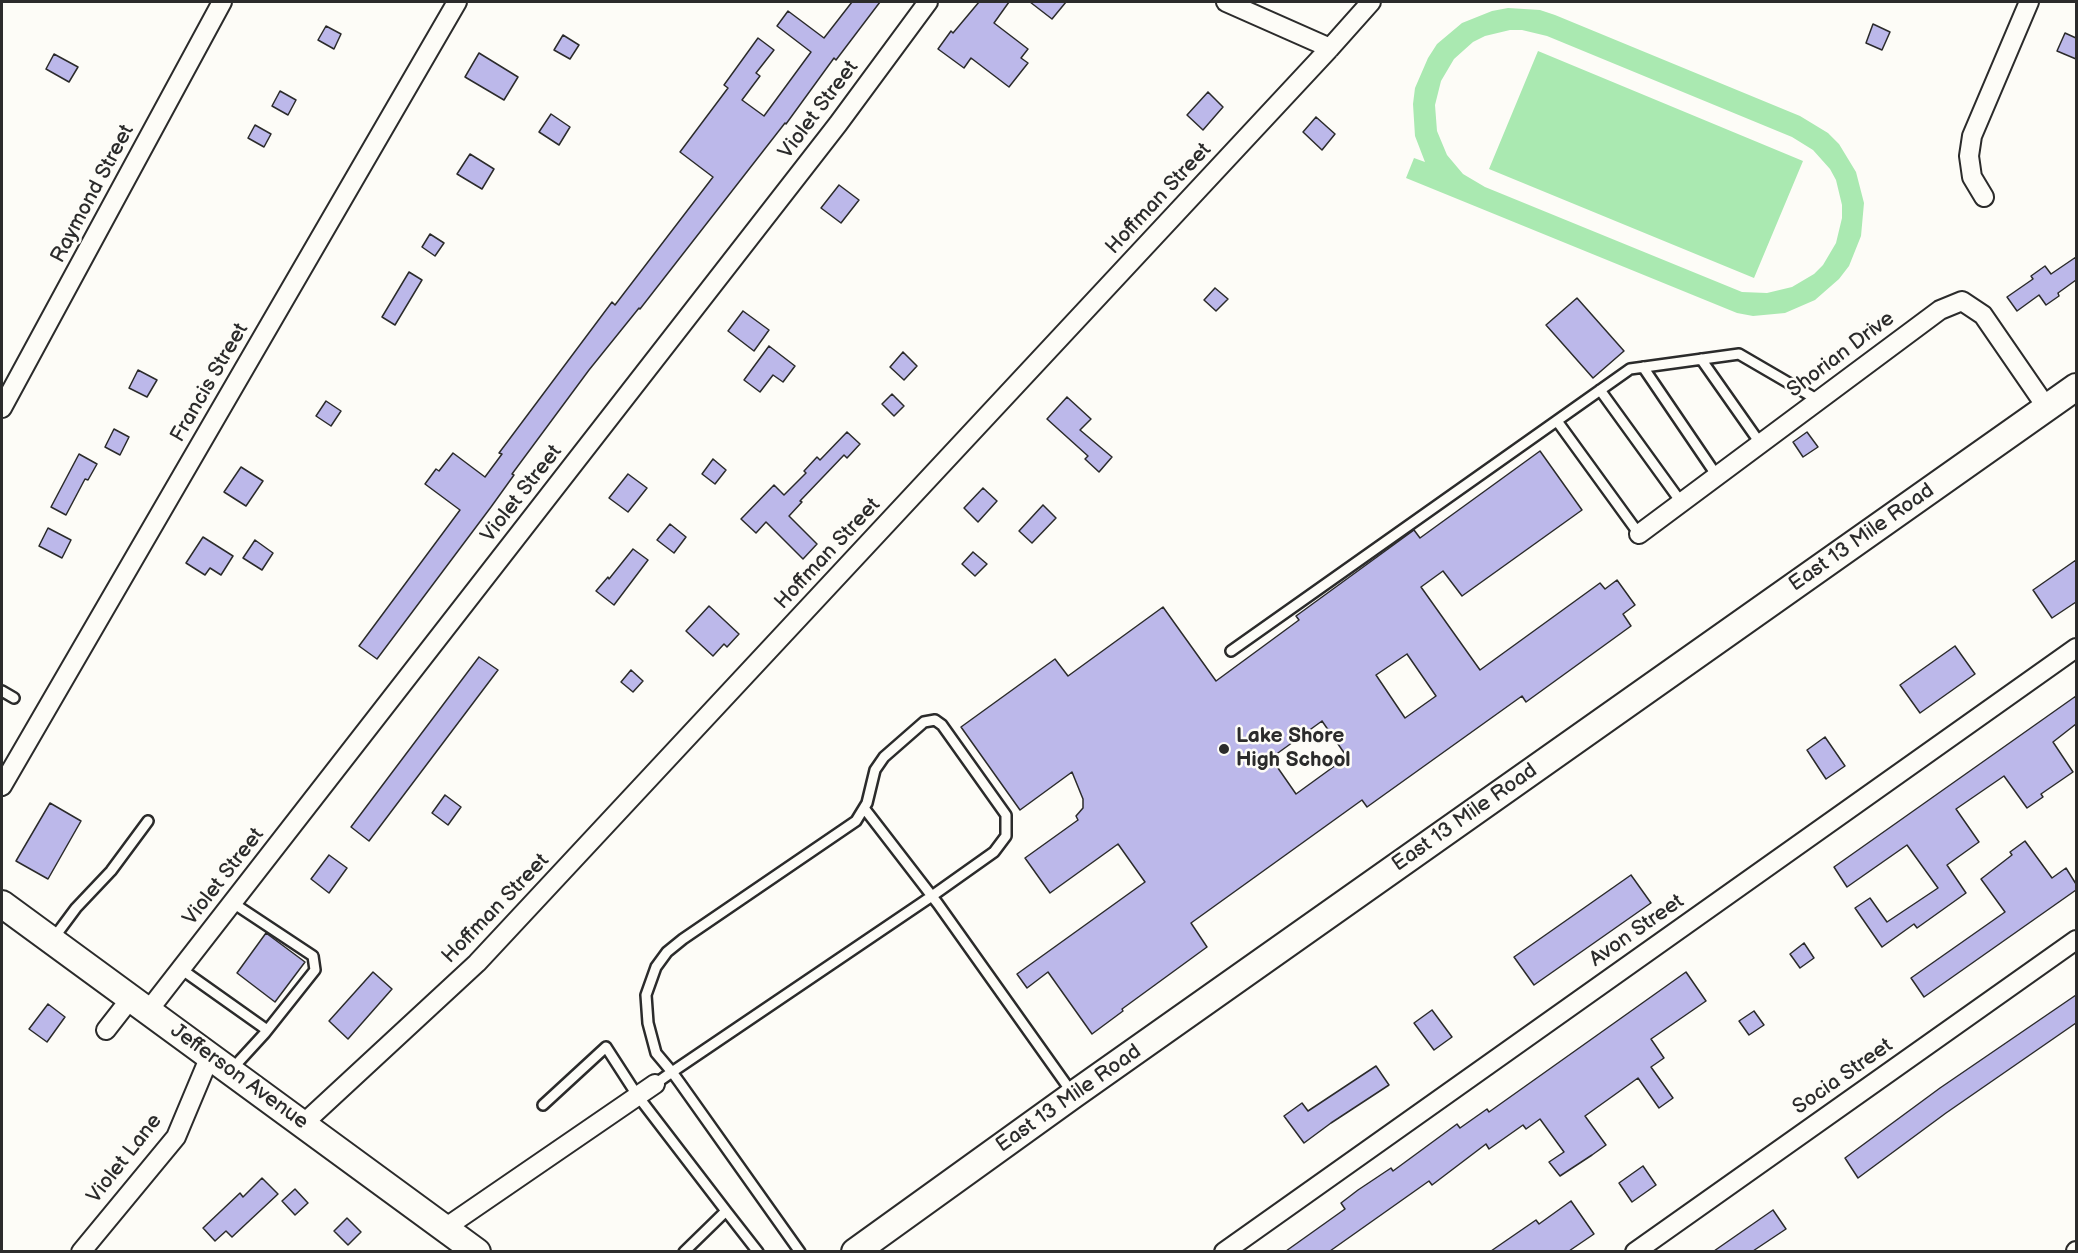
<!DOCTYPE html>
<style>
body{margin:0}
#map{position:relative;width:2078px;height:1253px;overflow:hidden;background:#fdfcf7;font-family:"Balsamiq Sans",sans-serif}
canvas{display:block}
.frame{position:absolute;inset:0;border:3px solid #2b2b2b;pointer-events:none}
</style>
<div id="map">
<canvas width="2078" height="1253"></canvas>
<div class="frame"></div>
</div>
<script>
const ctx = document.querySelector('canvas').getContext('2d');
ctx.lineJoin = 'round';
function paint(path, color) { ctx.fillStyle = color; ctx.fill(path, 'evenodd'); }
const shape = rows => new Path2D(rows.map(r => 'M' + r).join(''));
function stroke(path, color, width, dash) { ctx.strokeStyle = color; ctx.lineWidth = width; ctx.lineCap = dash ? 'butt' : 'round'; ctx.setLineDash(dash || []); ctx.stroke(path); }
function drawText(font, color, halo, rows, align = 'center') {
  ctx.font = font + ' "Balsamiq Sans",sans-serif'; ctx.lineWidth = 5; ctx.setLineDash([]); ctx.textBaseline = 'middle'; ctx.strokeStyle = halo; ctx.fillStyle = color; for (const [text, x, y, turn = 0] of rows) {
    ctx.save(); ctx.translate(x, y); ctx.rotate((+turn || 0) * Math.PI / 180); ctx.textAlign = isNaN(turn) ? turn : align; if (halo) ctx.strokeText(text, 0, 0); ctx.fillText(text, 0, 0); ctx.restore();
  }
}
paint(shape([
 [1508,8,1540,10,1555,15,1800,116,1828,133,1839,144,1856,172,1864,203,1861,236,1849,266,1839,279,1815,300,1785,313,1753,316,1737,313,1406,178,1414,158,1425,162,1415,136,1413,104,1415,88,1428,58,1437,44,1462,23,1492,11],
 [1510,30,1522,30,1547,36,1792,137,1813,150,1830,169,1836,180,1842,205,1842,218,1836,243,1823,265,1814,274,1792,287,1767,293,1742,292,1485,187,1463,174,1447,155,1437,131,1435,105,1441,81,1454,59,1473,42,1485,36],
 [1538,51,1803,161,1754,278,1489,169]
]), '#aae9b1');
const building = shape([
 [852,2,880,2,836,60,834,58,786,124,785,123,640,309,639,308,589,370,512,474,514,475,491,507,377,659,359,646,460,510,425,484,436,469,439,471,453,453,485,477,502,454,499,453,612,302,615,305,713,177,680,152,728,88,724,85,758,38,774,50,756,73,760,76,742,100,764,116,811,52,777,26,788,11,824,38,852,2],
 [979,2,1009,2,994,23,1028,49,1021,58,1028,63,1009,87,971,58,964,68,938,49,951,31,953,33,979,2],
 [1030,2,1066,2,1052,19,1030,2],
 [1873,24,1890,32,1882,50,1866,43,1873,24],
 [326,26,341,34,334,49,318,40,326,26],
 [2065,33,2076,38,2076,59,2057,51,2065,33],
 [563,35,579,45,570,59,554,50,563,35],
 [479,53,518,77,504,100,465,77,479,53],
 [54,54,78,67,69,82,46,69,54,54],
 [280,91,296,100,288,115,272,106,280,91],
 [1208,92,1223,107,1203,130,1187,115,1208,92],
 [551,114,570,127,559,145,539,132,551,114],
 [1316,117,1335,134,1322,150,1303,132,1316,117],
 [255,125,271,134,264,147,248,138,255,125],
 [470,154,494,169,482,189,457,174,470,154],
 [839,185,859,200,841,223,821,208,839,185],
 [430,234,444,243,435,256,422,247,430,234],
 [2076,257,2076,280,2058,293,2059,296,2046,305,2039,295,2017,311,2007,297,2033,279,2031,276,2045,266,2051,274,2076,257],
 [409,272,422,280,395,325,382,317,409,272],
 [1215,288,1228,299,1216,311,1204,300,1215,288],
 [1577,298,1624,351,1593,378,1546,325,1577,298],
 [743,311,769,330,754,351,728,331,743,311],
 [769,346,795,366,783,382,773,375,760,392,744,380,769,346],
 [903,352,917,366,904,380,890,367,903,352],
 [138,370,157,380,147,397,129,388,138,370],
 [892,394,904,406,894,416,882,404,892,394],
 [1067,397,1091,419,1080,430,1112,457,1099,472,1085,459,1088,456,1047,419,1067,397],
 [326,401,341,411,331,426,316,416,326,401],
 [114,429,129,437,120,455,105,447,114,429],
 [847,432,860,444,847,458,844,455,800,501,802,502,789,516,817,544,803,559,766,522,756,533,741,519,774,485,784,495,806,473,804,471,817,457,820,460,847,432],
 [1807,432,1818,447,1803,457,1793,442,1807,432],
 [1540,451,1582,510,1462,596,1443,571,1421,587,1480,670,1600,583,1605,589,1617,580,1635,605,1623,614,1631,626,1526,702,1522,696,1367,807,1362,800,1191,923,1207,947,1122,1009,1123,1011,1092,1034,1048,972,1027,988,1017,974,1145,882,1118,844,1050,893,1025,858,1078,820,1076,816,1083,808,1083,799,1072,772,1020,810,961,727,1055,659,1068,676,1163,607,1216,681,1299,620,1296,616,1414,530,1420,538,1540,451],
 [1407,654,1436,696,1405,718,1376,675,1407,654],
 [1322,721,1347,757,1296,794,1271,758,1322,721],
 [79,454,97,464,88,480,85,479,66,515,51,507,79,454],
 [713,459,726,470,715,484,702,474,713,459],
 [241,467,263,481,246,506,224,492,241,467],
 [628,474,647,488,628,512,609,498,628,474],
 [983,488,997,501,978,522,964,508,983,488],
 [1043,505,1056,518,1032,543,1019,531,1043,505],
 [670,524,686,537,674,553,657,540,670,524],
 [48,528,71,540,62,558,39,546,48,528],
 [203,537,233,556,221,575,210,568,205,575,186,563,203,537],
 [255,540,273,553,262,570,243,558,255,540],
 [633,549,648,560,614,605,596,591,608,577,609,579,633,549],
 [973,552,987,564,975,576,962,564,973,552],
 [2076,560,2076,602,2052,618,2033,590,2076,560],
 [709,606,739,634,727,647,724,644,713,656,686,631,709,606],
 [1955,646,1975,674,1920,713,1900,685,1955,646],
 [479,657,498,670,369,841,351,827,479,657],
 [631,670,643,681,633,692,621,682,631,670],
 [2076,696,2076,724,2053,742,2073,772,2041,794,2043,797,2027,808,2004,776,1956,809,1979,842,1947,865,1966,893,1917,928,1914,924,1882,947,1855,908,1870,898,1887,922,1938,888,1907,845,1847,887,1834,867,2076,696],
 [1825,737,1845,766,1826,779,1807,750,1825,737],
 [445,795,461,807,448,825,432,813,445,795],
 [50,803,81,821,48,879,16,861,50,803],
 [2025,841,2052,878,2066,868,2076,884,2076,890,1924,997,1911,978,2005,912,1981,879,2012,855,2010,852,2025,841],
 [329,855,347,868,329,893,311,879,329,855],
 [1631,875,1651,903,1534,985,1514,957,1631,875],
 [266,933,305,962,275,1002,237,973,266,933],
 [1804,943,1814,958,1800,968,1790,954,1804,943],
 [373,972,392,989,348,1039,329,1021,373,972],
 [1686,972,1706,1001,1651,1039,1664,1058,1651,1067,1673,1098,1659,1108,1638,1078,1585,1116,1606,1145,1592,1155,1560,1176,1549,1162,1564,1152,1540,1119,1526,1129,1523,1125,1489,1149,1486,1144,1432,1185,1429,1181,1330,1251,1286,1251,1345,1209,1341,1203,1358,1190,1391,1168,1393,1171,1457,1124,1460,1128,1487,1109,1489,1112,1686,972],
 [2076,995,2076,1023,1946,1113,1858,1178,1845,1158,1940,1088,2076,995],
 [48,1004,65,1017,47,1042,29,1029,48,1004],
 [1432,1010,1452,1037,1434,1050,1414,1023,1432,1010],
 [1754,1011,1764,1025,1749,1035,1739,1021,1754,1011],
 [1376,1066,1389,1085,1331,1123,1304,1143,1284,1116,1302,1103,1308,1111,1376,1066],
 [1643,1166,1656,1185,1632,1202,1619,1183,1643,1166],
 [262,1178,278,1194,232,1237,226,1231,215,1241,203,1228,240,1193,243,1197,262,1178],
 [295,1189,308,1203,295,1215,282,1201,295,1189],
 [1571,1201,1594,1234,1569,1251,1491,1251,1536,1220,1539,1224,1571,1201],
 [1773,1210,1786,1229,1753,1251,1714,1251,1773,1210],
 [347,1218,361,1232,348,1245,334,1231,347,1218]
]);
paint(building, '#bcb8ea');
stroke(building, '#2b2b2b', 1.5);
const service = shape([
 [1701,359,1760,443],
 [1643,367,1717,476],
 [1600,390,1681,502],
 [1557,421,1639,534],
 [1231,651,1630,369,1739,354,1818,400],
 [2,691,14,698],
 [864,808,938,904,1073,1094],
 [53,939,76,908,111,871,148,821],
 [181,969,267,1030],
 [232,1069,265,1033,315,970,313,956,233,903],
 [655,1084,672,1072,932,896,994,852,1006,836,1006,815,942,725,935,720,924,722,884,757,875,770,867,803,856,821,683,939,667,952,656,967,646,995,648,1023,656,1053,672,1072,680,1083,800,1252],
 [543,1105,606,1047,637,1095,726,1211,684,1252],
 [726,1211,758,1252]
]);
const minor = shape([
 [1226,2,1330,48],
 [1984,197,1972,177,1969,156,1972,136,2029,2],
 [2,408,222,2],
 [1639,534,1940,310,1962,301,1983,315,2047,408],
 [2,786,457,2],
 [148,1011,838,124,928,2],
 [106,1030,131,998],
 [303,1124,477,963,1330,48,1371,2],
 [445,1228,655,1084],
 [81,1252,176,1137,210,1056],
 [1224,1252,2076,648],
 [1635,1252,2076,940],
 [2076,1252,2076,1251]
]);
const secondary = shape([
 [2,904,477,1252],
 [855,1252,1073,1095,2076,387]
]);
stroke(service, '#2b2b2b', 14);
stroke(minor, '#2b2b2b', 22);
stroke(secondary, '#2b2b2b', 30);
stroke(service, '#fdfcf7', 9);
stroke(minor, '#fdfcf7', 18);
stroke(secondary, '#fdfcf7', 26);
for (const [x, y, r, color] of [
 [1224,749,6,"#2b2b2b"]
]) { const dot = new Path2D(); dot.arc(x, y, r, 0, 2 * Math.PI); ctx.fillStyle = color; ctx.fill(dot); stroke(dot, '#fdfcf7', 2); }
drawText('21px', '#2b2b2b', '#fdfcf7', [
 ["Violet Street",819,110,-53],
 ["Raymond Street",93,194,-62],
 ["Hoffman Street",1159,199,-47],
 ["Shorian Drive",1841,355,-37],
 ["Francis Street",210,383,-60],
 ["Violet Street",522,494,-52],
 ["East 13 Mile Road",1862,538,-35],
 ["Hoffman Street",828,554,-47],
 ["East 13 Mile Road",1465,818,-35],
 ["Violet Street",224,877,-52],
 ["Hoffman Street",496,909,-46],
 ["Avon Street",1637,931,-35],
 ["Jefferson Avenue",239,1077,36],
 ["Socia Street",1843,1077,-35],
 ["East 13 Mile Road",1069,1099,-35],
 ["Violet Lane",125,1159,-52]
]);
drawText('bold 21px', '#2b2b2b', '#fdfcf7', [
 ["Lake Shore",1236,737],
 ["High School",1236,761]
], 'left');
</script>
